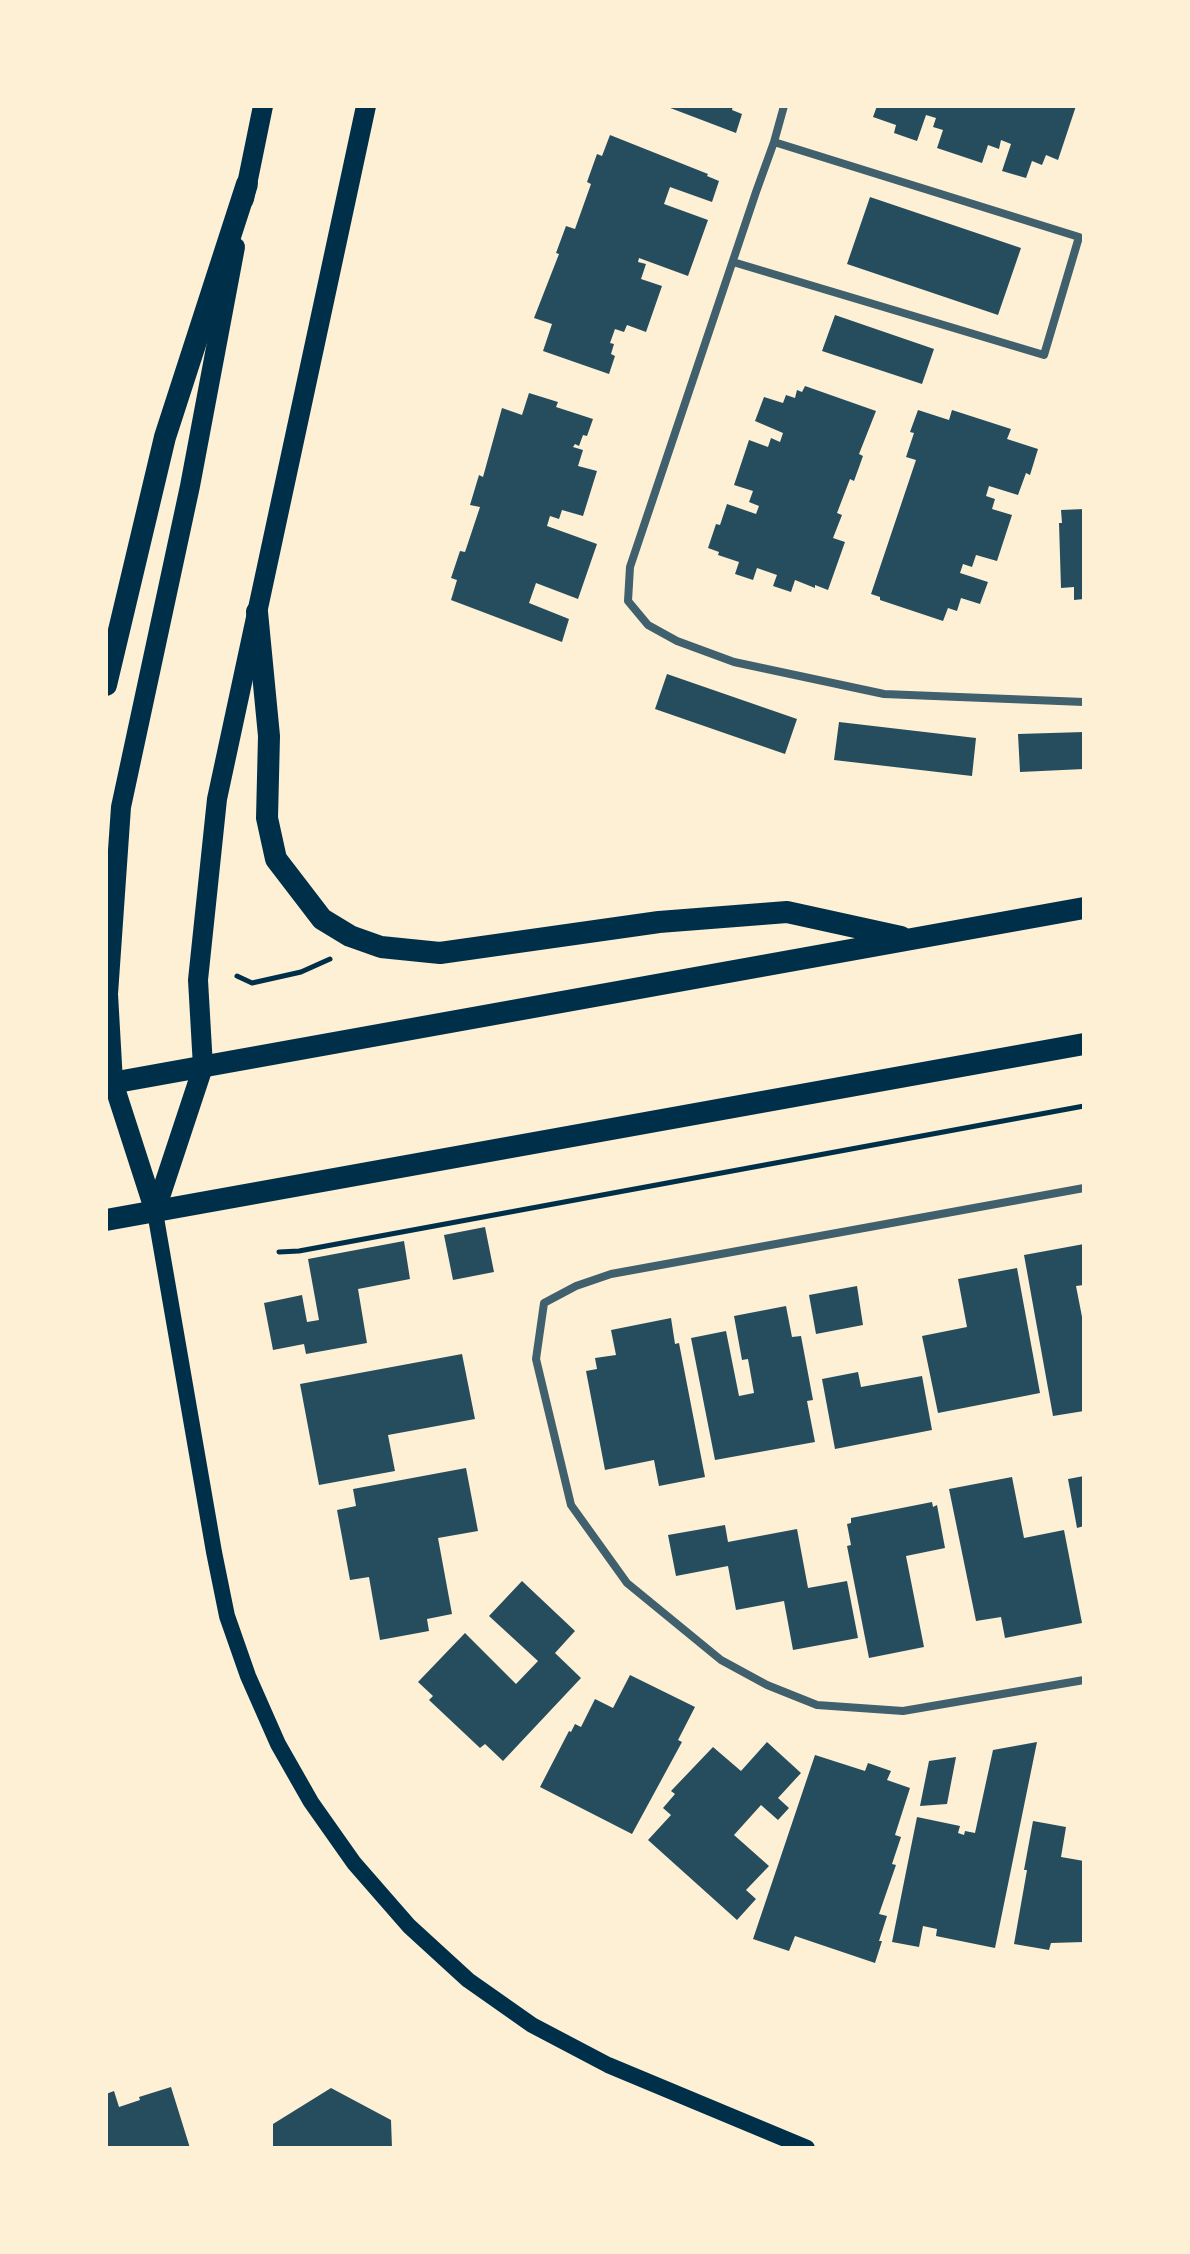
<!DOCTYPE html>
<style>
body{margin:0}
#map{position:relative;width:1190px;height:2254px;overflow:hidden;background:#fdf0d5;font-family:"PT Sans",sans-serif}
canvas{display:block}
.frame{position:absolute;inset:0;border:108px solid #fdf0d5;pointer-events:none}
</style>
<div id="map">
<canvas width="1190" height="2254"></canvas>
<div class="frame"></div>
</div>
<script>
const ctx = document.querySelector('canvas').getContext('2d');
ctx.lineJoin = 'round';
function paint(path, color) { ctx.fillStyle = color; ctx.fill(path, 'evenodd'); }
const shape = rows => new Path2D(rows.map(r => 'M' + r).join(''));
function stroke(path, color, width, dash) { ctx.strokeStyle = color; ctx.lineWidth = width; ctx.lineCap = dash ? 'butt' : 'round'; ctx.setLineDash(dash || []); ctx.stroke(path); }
paint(shape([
 [665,106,733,106,732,110,742,114,736,133],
 [877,106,1076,106,1058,160,1046,155,1042,165,1032,161,1026,178,1002,171,1011,144,1001,140,999,149,988,145,982,163,937,148,943,130,933,127,936,118,926,115,917,141,894,133,896,125,873,117],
 [610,135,708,174,707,176,719,181,712,202,670,187,664,204,708,220,688,276,639,258,638,262,646,264,641,279,662,286,646,332,627,325,624,332,615,329,610,343,614,344,611,354,615,356,609,374,543,351,552,324,534,318,559,254,556,253,566,226,575,229,591,184,587,182,597,154,602,156],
 [870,197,1021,248,998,315,847,264],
 [835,315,934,349,922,384,822,351],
 [805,386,876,411,859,454,863,456,854,481,850,479,837,513,842,515,833,538,845,542,828,590,815,585,815,588,795,580,791,592,773,586,777,575,757,568,753,580,735,574,739,562,718,555,719,552,708,548,716,524,720,525,727,504,756,514,759,506,749,502,753,491,734,485,749,440,768,447,771,438,780,442,783,433,755,421,764,397,783,403,786,395,795,398,797,390,802,392],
 [529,393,558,402,556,407,593,419,587,436,583,435,579,446,575,444,573,447,583,450,578,466,597,471,583,516,562,510,559,519,550,516,547,526,597,544,578,599,536,583,529,603,569,619,562,642,451,600,457,580,451,578,460,551,465,552,480,507,470,505,479,475,483,477,502,408,522,415],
 [918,410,949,420,952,410,1011,429,1007,439,1038,449,1030,475,1026,473,1018,495,989,486,986,496,995,499,992,509,1012,515,997,561,976,555,972,567,963,564,960,573,988,582,980,604,961,598,957,611,948,608,943,621,880,600,880,597,871,594,916,460,906,457,914,433,910,432],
 [1084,509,1084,599,1074,600,1074,587,1061,588,1059,523,1062,523,1061,510],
 [667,674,797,719,785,754,655,709],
 [839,722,976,738,972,776,834,760],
 [1084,732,1084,769,1020,772,1018,734],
 [485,1227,494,1272,453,1280,444,1235],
 [404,1241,410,1279,358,1289,367,1343,306,1354,304,1344,273,1350,264,1303,302,1295,307,1322,319,1320,308,1259],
 [1084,1244,1084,1285,1076,1286,1084,1327,1084,1411,1053,1416,1024,1255],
 [1017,1268,1040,1393,938,1413,922,1336,967,1327,958,1279],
 [857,1286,863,1325,816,1334,809,1295],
 [786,1306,792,1337,801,1336,813,1400,807,1401,815,1442,715,1460,691,1338,726,1331,739,1396,754,1393,748,1359,742,1360,734,1316],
 [671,1318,675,1344,679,1343,705,1477,659,1486,654,1460,605,1470,586,1371,597,1369,595,1358,616,1355,611,1330],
 [462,1354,475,1419,388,1435,395,1471,319,1485,300,1384],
 [858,1372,861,1387,922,1376,932,1430,835,1449,822,1379],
 [466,1468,478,1531,438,1538,452,1614,427,1619,429,1631,380,1640,369,1577,350,1580,337,1510,356,1506,353,1489],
 [1084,1476,1084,1526,1077,1528,1068,1479],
 [1012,1477,1024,1538,1064,1530,1082,1623,1005,1638,1001,1617,976,1621,949,1489],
 [932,1502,933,1507,937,1505,945,1548,906,1556,924,1647,869,1658,847,1546,851,1545,847,1524,851,1523,851,1518],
 [725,1525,728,1542,797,1529,808,1588,847,1581,858,1638,793,1650,784,1601,736,1610,728,1566,676,1576,668,1535],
 [522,1581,575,1631,555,1653,581,1678,503,1761,485,1744,480,1748,429,1700,433,1696,418,1682,465,1633,516,1684,538,1661,489,1616],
 [630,1675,695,1707,678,1740,682,1742,632,1834,540,1787,569,1731,571,1732,575,1724,581,1727,595,1699,613,1708],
 [767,1742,801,1773,778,1798,789,1808,778,1820,761,1805,734,1835,769,1866,746,1890,756,1899,737,1920,648,1840,671,1815,663,1808,675,1794,671,1791,713,1747,741,1771],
 [1037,1742,995,1948,936,1936,937,1929,923,1926,919,1947,892,1942,917,1817,960,1826,958,1833,964,1835,965,1831,975,1833,993,1750],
 [815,1755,865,1771,868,1763,891,1771,887,1780,910,1788,895,1835,901,1837,892,1864,896,1865,879,1914,887,1916,879,1941,882,1941,875,1963,795,1936,789,1951,753,1939],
 [956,1757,947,1804,920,1806,929,1761],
 [1033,1821,1066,1827,1061,1857,1084,1861,1084,1942,1051,1943,1049,1950,1014,1944,1027,1870,1024,1870],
 [171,2087,190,2148,106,2148,106,2094,114,2091,119,2107,140,2100,139,2097],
 [331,2088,391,2120,392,2148,273,2148,273,2124]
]), '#264d5e');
stroke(shape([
 [237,976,252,983,301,972,330,959],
 [279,1252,299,1251,1084,1106]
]), '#003049', 5);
stroke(shape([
 [774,142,784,106],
 [733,262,1044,355,1079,237,774,142,756,192,630,567,628,601,648,625,677,641,734,662,884,694,1084,702],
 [1084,1188,611,1274,576,1286,544,1303,536,1359,571,1505,627,1583,721,1660,767,1685,817,1705,903,1711,1084,1680]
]), '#3f606c', 8);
stroke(shape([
 [155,1212,214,1552,227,1616,248,1676,278,1744,311,1802,354,1863,409,1926,468,1980,532,2025,608,2065,807,2148]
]), '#003049', 16);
stroke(shape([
 [244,199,263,106],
 [155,1212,203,1067,198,980,217,799,366,106],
 [155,1212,113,1082,108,994,121,807,190,486,235,247]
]), '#003049', 20);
stroke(shape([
 [257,612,269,736,267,818,276,859,322,919,350,936,381,947,440,953,659,922,787,912,901,937],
 [106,685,165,437,247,184],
 [106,1084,1084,908],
 [106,1220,1084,1044]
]), '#003049', 22);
</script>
